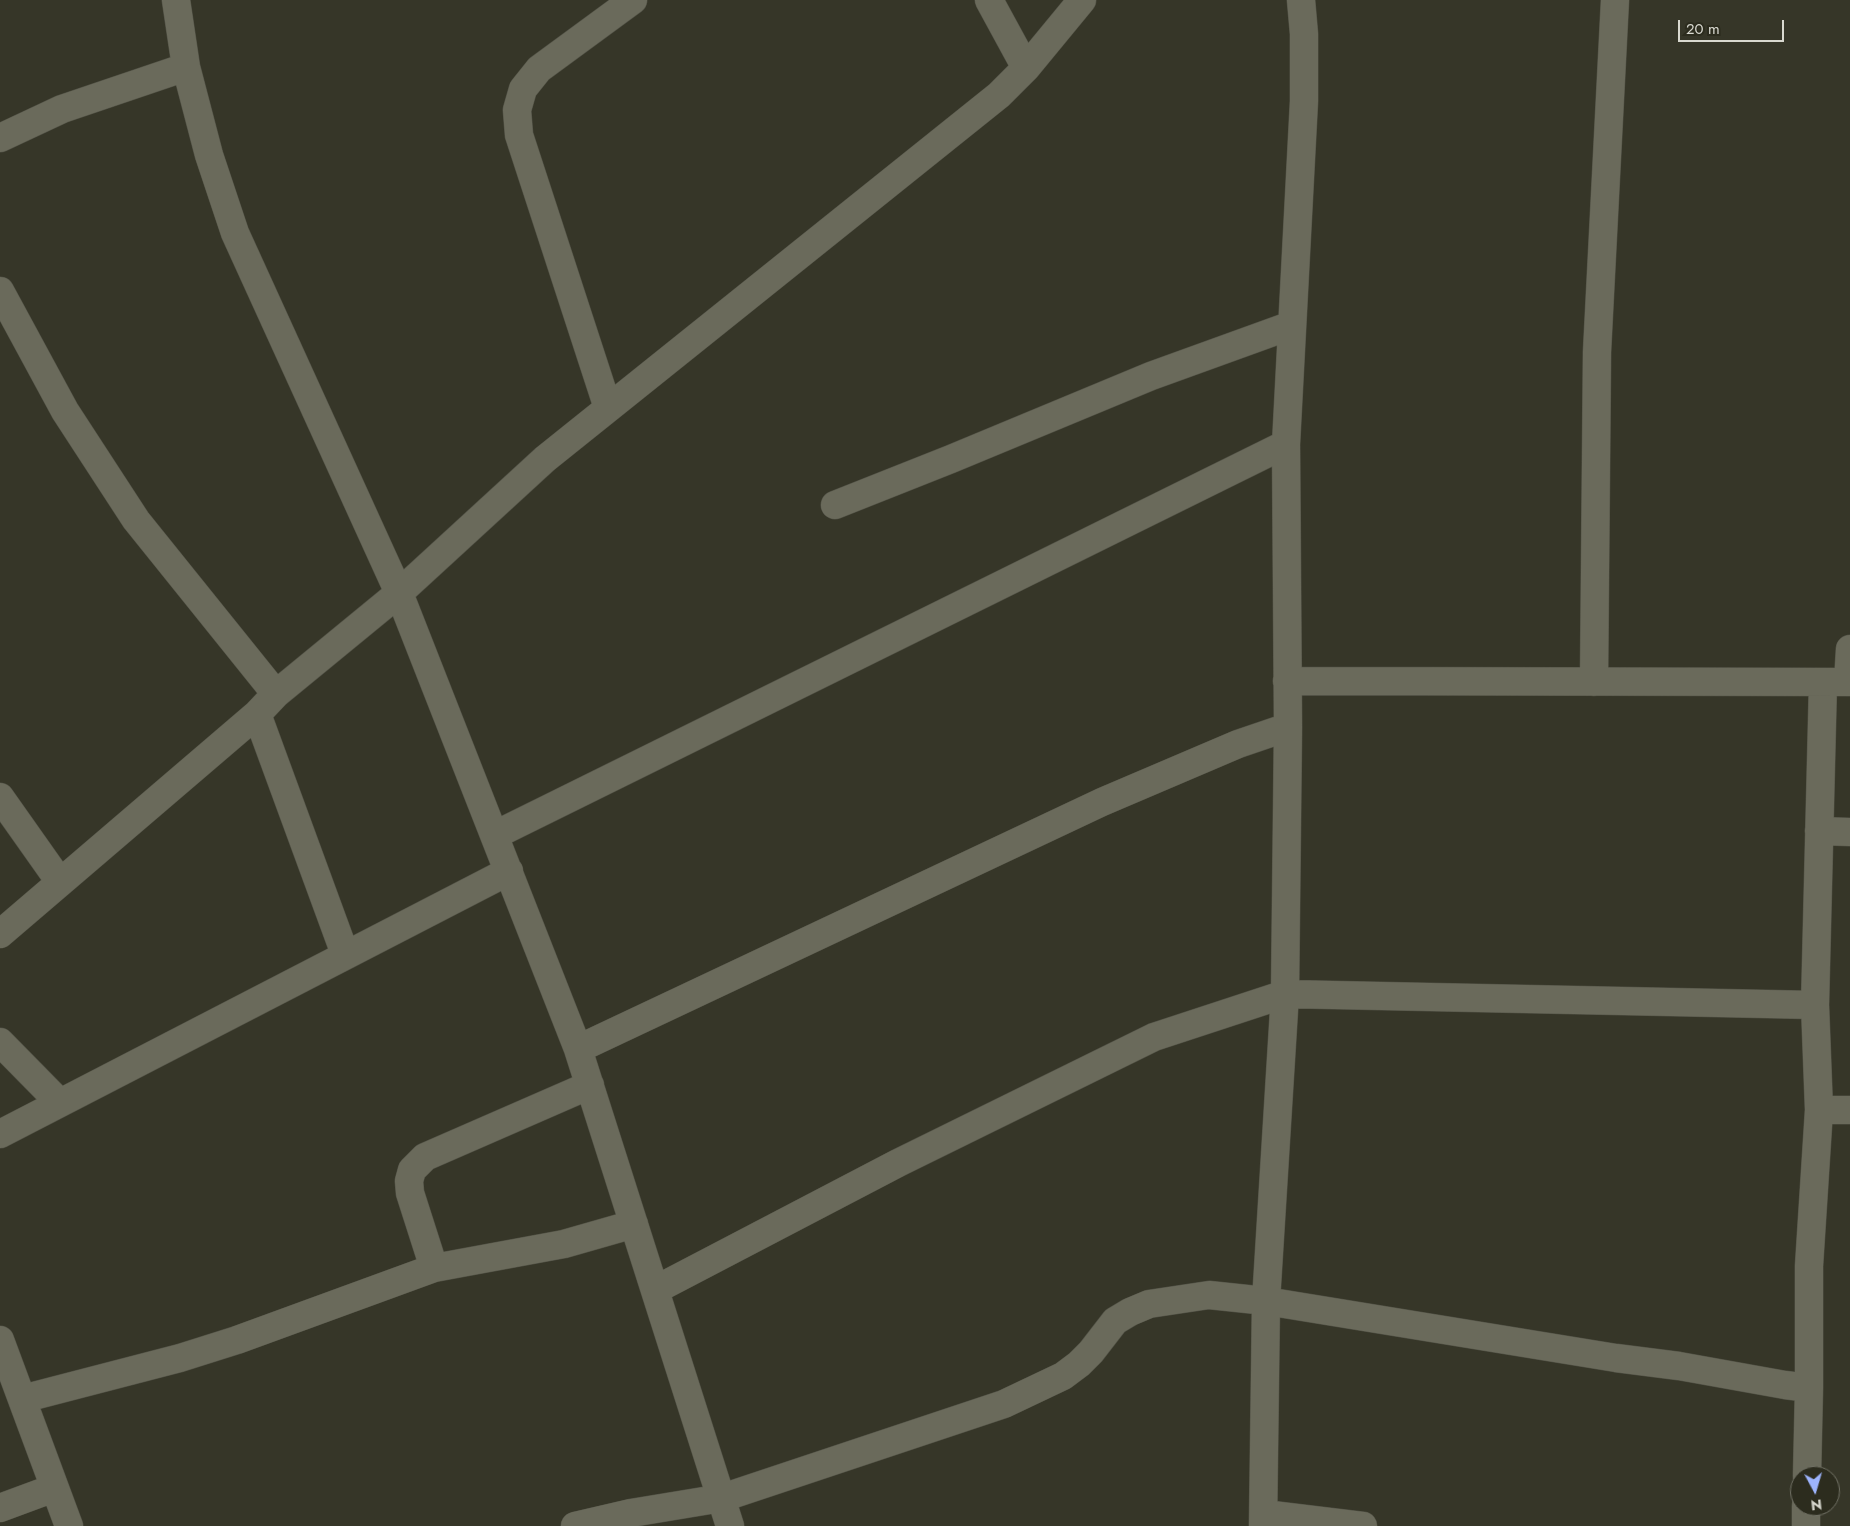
<!DOCTYPE html>
<style>
body{margin:0}
#map{position:relative;width:1850px;height:1526px;overflow:hidden;background:#363628;font-family:Jost,sans-serif}
canvas{display:block}
.north{position:absolute;left:1790px;top:1466px;width:50px;height:50px;box-sizing:border-box;background:#2c2c1e;border:1px solid #717165;border-radius:50%;rotate:174deg;font-size:14px;font-weight:700;line-height:20px;text-align:center;color:#d9d9d0}
.north::after{content:'';display:block;margin:auto;width:18px;height:22px;background:#9db4fd;clip-path:polygon(50% 0,100% 100%,50% 72%,0 100%)}
.scale{position:absolute;left:1678px;top:20px;width:106px;height:22px;box-sizing:border-box;border:2px solid #d9d9d0;border-top:0;padding-left:6px;font-size:15px;line-height:18px;white-space:nowrap;color:#d9d9d0;-webkit-text-stroke:4px #2c2c1e;paint-order:stroke}
</style>
<div id="map">
<canvas width="1850" height="1526"></canvas>
<div class="north">N</div>
<div class="scale">20 m</div>
</div>
<script>
const ctx = document.querySelector('canvas').getContext('2d');
ctx.lineJoin = 'round';
const shape = rows => new Path2D(rows.map(r => 'M' + r).join(''));
function stroke(path, color, width, dash) { ctx.strokeStyle = color; ctx.lineWidth = width; ctx.lineCap = dash ? 'butt' : 'round'; ctx.setLineDash(dash || []); ctx.stroke(path); }
const street = shape([
 [176,0,186,67,209,155,235,233,399,593,578,1049,730,1526],
 [989,0,1026,68],
 [0,138,62,109,186,67],
 [0,291,65,411,136,520,276,694],
 [608,408,519,135,517,110,523,89,539,69,633,0],
 [835,505,951,459,1151,376,1292,325],
 [1287,681,1850,682],
 [1594,682,1597,352,1615,0],
 [1848,682,1850,649],
 [257,714,345,954],
 [0,797,60,882],
 [1819,831,1850,832],
 [495,835,1286,444],
 [0,934,257,714,276,694,399,593,545,459,999,95,1026,68,1082,0],
 [0,1042,60,1103],
 [578,1049,1102,802,1238,744,1288,727],
 [1819,1110,1850,1110],
 [0,1134,509,871],
 [434,1268,564,1244,634,1224],
 [655,1290,898,1163,1154,1037,1285,994,1815,1005],
 [0,1340,69,1526],
 [22,1399,180,1358,237,1340,434,1268,410,1193,409,1181,412,1170,425,1157,590,1085],
 [1807,1476,1809,1388],
 [0,1508,54,1488],
 [1264,1514,1363,1526],
 [575,1526,631,1513,722,1498,1004,1404,1063,1376,1079,1364,1091,1352,1115,1321,1130,1312,1149,1304,1209,1295,1266,1301,1616,1358,1679,1366,1785,1385,1809,1388,1809,1266,1819,1110,1815,1005,1823,682],
 [1263,1526,1266,1301,1285,994,1288,727,1286,444,1304,101,1304,34,1301,0],
 [1806,1526,1806,1506]
]);
stroke(street, '#525246', 29);
stroke(street, '#6a6a5b', 28);
</script>
